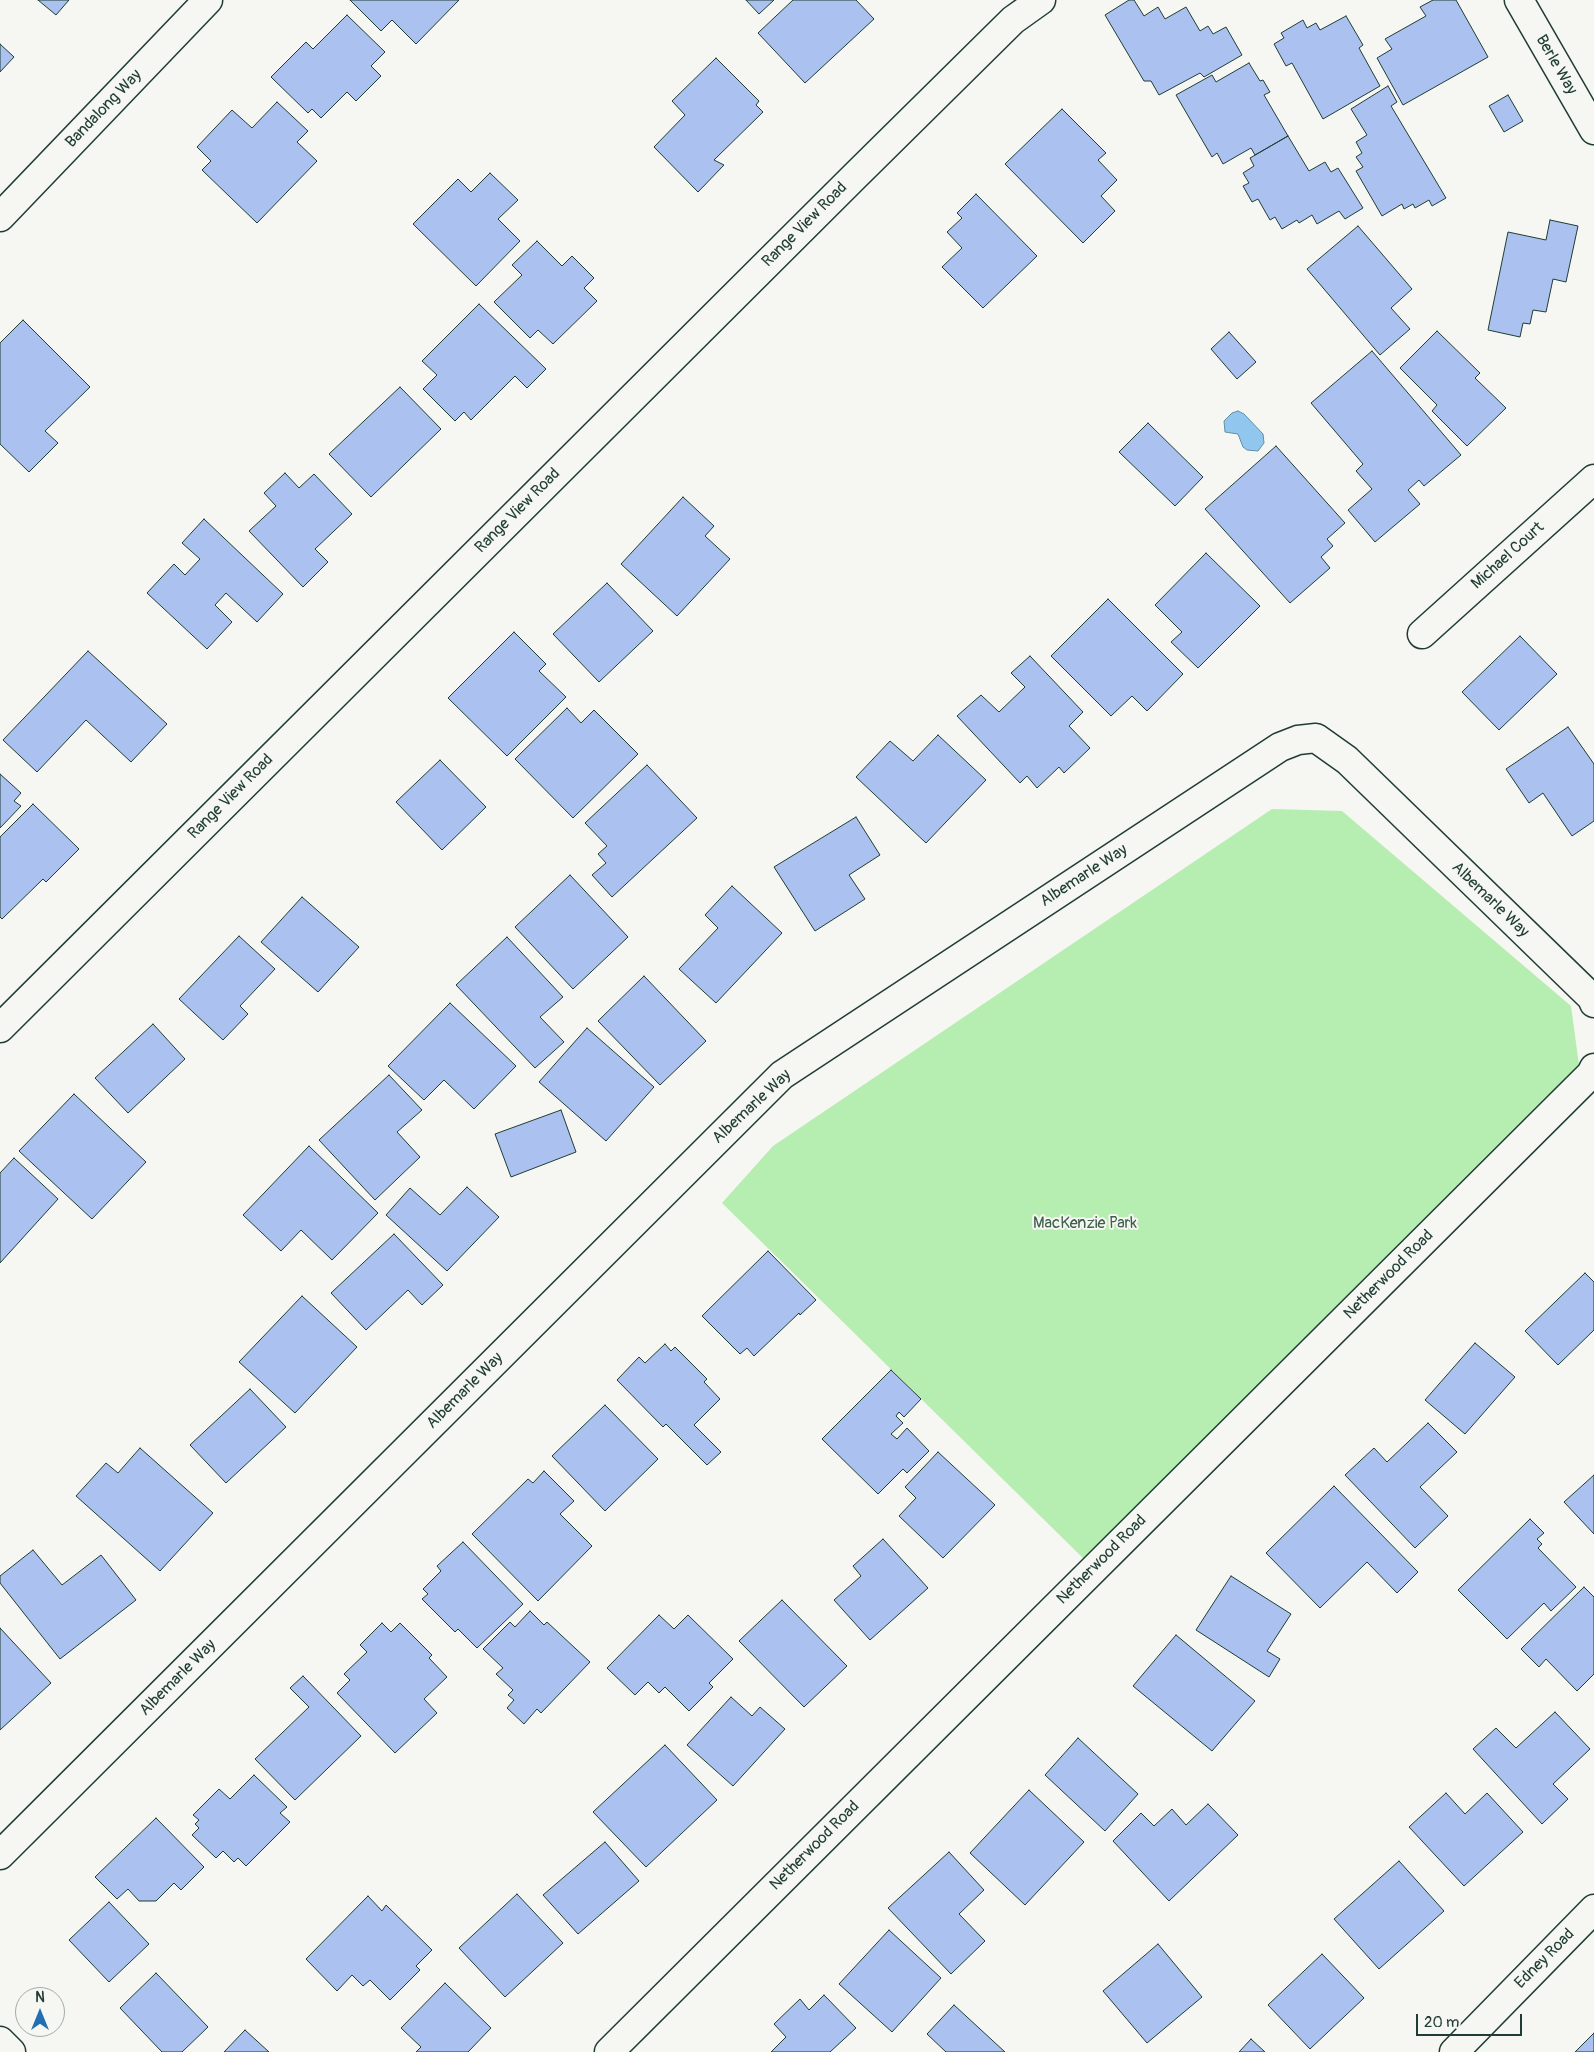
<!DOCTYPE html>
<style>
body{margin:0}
#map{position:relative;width:1594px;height:2052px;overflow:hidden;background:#f6f6f2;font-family:Pangolin,sans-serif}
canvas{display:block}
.north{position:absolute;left:15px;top:1987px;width:50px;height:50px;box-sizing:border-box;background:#f6f6f2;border:1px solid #a0aca6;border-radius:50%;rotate:0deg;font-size:14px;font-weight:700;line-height:20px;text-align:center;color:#1f3d34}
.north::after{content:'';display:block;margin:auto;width:18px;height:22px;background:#1f6fb2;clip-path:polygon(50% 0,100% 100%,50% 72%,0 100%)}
.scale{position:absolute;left:1416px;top:2014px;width:106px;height:22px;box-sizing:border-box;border:2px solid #1f3d34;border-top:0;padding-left:6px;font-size:15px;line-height:18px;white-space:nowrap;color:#1f3d34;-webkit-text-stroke:4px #f6f6f2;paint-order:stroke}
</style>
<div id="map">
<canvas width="1594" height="2052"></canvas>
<div class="north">N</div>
<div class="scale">20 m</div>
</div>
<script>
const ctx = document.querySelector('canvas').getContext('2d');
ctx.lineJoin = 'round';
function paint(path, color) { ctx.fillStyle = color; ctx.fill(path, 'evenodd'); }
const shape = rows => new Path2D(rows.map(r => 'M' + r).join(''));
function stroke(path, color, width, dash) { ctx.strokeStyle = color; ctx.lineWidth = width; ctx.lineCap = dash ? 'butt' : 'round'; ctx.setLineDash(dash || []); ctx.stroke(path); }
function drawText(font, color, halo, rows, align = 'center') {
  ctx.font = font + ' Pangolin,sans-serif'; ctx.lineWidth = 4; ctx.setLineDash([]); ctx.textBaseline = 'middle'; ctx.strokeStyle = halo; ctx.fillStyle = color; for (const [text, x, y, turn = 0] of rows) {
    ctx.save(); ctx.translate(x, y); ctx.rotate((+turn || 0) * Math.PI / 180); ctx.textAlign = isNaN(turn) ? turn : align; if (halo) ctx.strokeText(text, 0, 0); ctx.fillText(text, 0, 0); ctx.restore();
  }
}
paint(shape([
 [1272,809,1342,811,1571,1006,1579,1065,1087,1562,722,1203,773,1146]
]), '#b6edb0');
const water = shape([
 [1238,411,1244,414,1263,434,1264,443,1258,451,1247,450,1243,447,1238,434,1225,432,1224,421,1232,413,1238,411]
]);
paint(water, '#91c6ee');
stroke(water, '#638fa4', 1);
const building = shape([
 [38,0,69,0,56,15,38,0],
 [350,0,459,0,416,44,392,20,381,31,350,0],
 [746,0,774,0,759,14,746,0],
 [793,0,856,0,874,19,805,83,758,33,793,0],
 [1129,0,1134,0,1144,16,1158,7,1165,19,1186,7,1200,31,1208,26,1213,34,1226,27,1242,55,1204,77,1200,73,1159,95,1151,81,1144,81,1105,15,1129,0],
 [1433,0,1456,0,1488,57,1403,105,1377,58,1392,49,1385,39,1426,16,1420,7,1433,0],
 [347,15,385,52,371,66,381,76,356,101,347,92,321,118,312,109,308,113,271,77,306,42,313,49,347,15],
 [1346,16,1363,45,1359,48,1380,86,1323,119,1292,63,1286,66,1274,44,1284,38,1281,33,1303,20,1307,28,1316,23,1320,30,1346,16],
 [0,44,14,57,0,72,0,44],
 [716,58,759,101,756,105,763,112,714,160,724,165,698,192,654,147,685,115,672,101,716,58],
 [1249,63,1260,81,1263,80,1270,92,1264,95,1288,136,1255,155,1251,148,1223,164,1217,153,1212,157,1176,95,1212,75,1216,82,1249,63],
 [1388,86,1397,102,1391,106,1446,198,1432,206,1429,200,1415,208,1413,204,1404,209,1402,204,1382,216,1356,171,1363,167,1356,157,1362,153,1356,142,1367,135,1351,109,1388,86],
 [1508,95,1523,121,1504,132,1489,106,1508,95],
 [277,102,308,131,297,142,317,161,257,223,202,170,211,161,197,147,232,110,252,128,277,102],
 [1062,109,1106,153,1098,160,1117,180,1101,196,1115,211,1083,243,1005,164,1062,109],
 [1288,136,1309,171,1325,162,1331,172,1338,168,1363,208,1345,219,1339,211,1317,224,1312,215,1299,223,1297,220,1282,229,1275,217,1270,220,1258,199,1252,202,1243,186,1249,183,1243,173,1254,166,1250,158,1288,136],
 [490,173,518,200,498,219,520,241,476,286,413,224,458,179,471,192,490,173],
 [976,194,1037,256,983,308,942,267,962,248,947,232,962,218,957,213,976,194],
 [1550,220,1578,226,1566,282,1553,279,1546,312,1533,310,1530,324,1523,323,1520,337,1488,330,1508,232,1546,240,1550,220],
 [1358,226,1412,289,1391,308,1410,329,1380,355,1307,269,1358,226],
 [537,241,562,266,572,256,594,278,584,288,597,301,553,344,538,330,530,338,494,302,522,275,512,265,537,241],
 [479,304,546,369,527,388,515,376,471,420,464,412,455,421,423,389,437,375,422,361,479,304],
 [23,320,90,387,45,431,58,443,29,472,0,444,0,343,23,320],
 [1437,331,1480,373,1475,378,1506,408,1467,446,1432,411,1437,405,1400,368,1437,331],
 [1229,332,1256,362,1237,379,1211,349,1229,332],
 [1372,351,1461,455,1424,486,1419,480,1408,490,1420,504,1375,542,1348,510,1372,489,1356,471,1363,464,1311,403,1372,351],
 [400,387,441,429,371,497,329,454,400,387],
 [1148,423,1203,477,1175,506,1119,452,1148,423],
 [1276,446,1345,523,1327,539,1333,546,1321,557,1330,568,1290,603,1205,509,1276,446],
 [285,473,299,488,314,474,352,514,315,549,328,562,303,587,249,531,276,506,264,493,285,473],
 [683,497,714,526,705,536,730,559,677,616,621,564,683,497],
 [204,519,283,594,257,622,226,593,215,605,232,622,207,649,147,593,174,564,185,575,200,559,182,543,204,519],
 [1206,553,1260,606,1198,668,1171,642,1182,632,1155,605,1206,553],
 [607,583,653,631,599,682,553,634,607,583],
 [1108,599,1183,674,1147,711,1132,696,1111,716,1051,656,1108,599],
 [514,632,546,664,539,671,566,697,507,756,448,698,514,632],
 [1520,636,1557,674,1499,730,1462,692,1520,636],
 [88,651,167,724,131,762,86,720,37,772,3,740,88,651],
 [1030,656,1083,712,1069,726,1090,748,1064,773,1059,767,1037,788,1027,776,1020,783,957,716,981,695,999,712,1025,687,1011,673,1030,656],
 [567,708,581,723,594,710,638,754,573,818,515,759,567,708],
 [1568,727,1594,764,1594,821,1572,836,1543,793,1529,803,1506,769,1568,727],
 [938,735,986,780,926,843,856,777,890,741,913,761,938,735],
 [440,760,486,807,442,850,396,802,440,760],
 [647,765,697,818,612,897,592,875,606,863,598,854,607,846,585,823,647,765],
 [0,774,21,793,14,801,21,806,0,828,0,774],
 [33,804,79,849,46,882,43,879,2,919,0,917,0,837,33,804],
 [856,817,880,855,849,875,865,899,815,931,774,867,856,817],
 [570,875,628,937,573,989,515,927,570,875],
 [732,886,782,933,716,1003,679,969,718,928,705,915,732,886],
 [302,897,359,947,318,992,261,942,302,897],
 [239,936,275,969,240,1006,248,1014,223,1040,179,999,239,936],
 [507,937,563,997,540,1017,564,1042,535,1068,456,985,507,937],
 [644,976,706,1041,660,1085,598,1021,644,976],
 [450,1003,516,1066,474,1109,444,1080,424,1100,388,1066,450,1003],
 [153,1024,185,1059,128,1113,95,1078,153,1024],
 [587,1028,654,1087,606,1141,539,1082,587,1028],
 [389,1075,422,1110,397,1132,420,1157,375,1200,319,1140,389,1075],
 [74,1094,146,1162,92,1219,19,1151,74,1094],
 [561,1110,576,1152,511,1177,495,1134,561,1110],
 [309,1146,378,1213,332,1260,301,1230,281,1251,243,1215,309,1146],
 [14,1158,58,1199,0,1263,0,1173,14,1158],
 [467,1187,499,1217,447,1271,386,1215,410,1188,440,1215,467,1187],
 [394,1234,443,1285,422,1305,408,1290,366,1330,331,1293,394,1234],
 [768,1251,816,1300,800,1315,799,1313,754,1356,747,1348,740,1354,702,1316,768,1251],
 [1585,1273,1594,1282,1594,1330,1558,1365,1525,1331,1585,1273],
 [302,1296,357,1347,295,1413,239,1362,302,1296],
 [1475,1343,1515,1377,1465,1434,1425,1400,1475,1343],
 [665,1344,671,1351,675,1347,707,1379,704,1382,720,1399,694,1425,721,1452,707,1465,666,1424,663,1427,617,1380,639,1357,645,1363,665,1344],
 [891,1370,921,1399,904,1417,899,1412,896,1416,903,1423,891,1434,897,1439,907,1428,929,1451,907,1473,903,1469,878,1494,822,1439,891,1370],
 [250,1389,286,1427,226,1483,190,1445,250,1389],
 [605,1405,658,1459,605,1511,552,1456,605,1405],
 [1428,1423,1457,1452,1420,1487,1448,1516,1415,1548,1345,1475,1374,1448,1387,1462,1428,1423],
 [140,1448,213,1513,160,1571,76,1496,106,1463,118,1473,140,1448],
 [938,1452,995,1505,943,1558,899,1516,916,1498,905,1487,938,1452],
 [544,1471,574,1501,560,1514,592,1546,538,1601,472,1534,528,1479,533,1483,544,1471],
 [1594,1475,1594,1534,1564,1502,1594,1475],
 [1334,1486,1418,1572,1397,1593,1367,1562,1320,1608,1266,1553,1334,1486],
 [1530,1519,1544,1533,1537,1539,1542,1544,1538,1548,1576,1587,1551,1611,1544,1603,1507,1639,1458,1590,1530,1519],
 [883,1539,928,1588,870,1640,834,1600,861,1576,853,1566,883,1539],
 [463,1542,523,1604,477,1648,458,1629,455,1632,422,1599,428,1594,423,1589,441,1571,437,1566,463,1542],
 [33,1550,62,1585,101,1555,136,1600,60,1659,0,1583,0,1576,33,1550],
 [1231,1576,1291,1614,1267,1651,1280,1659,1269,1677,1196,1630,1231,1576],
 [1584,1587,1594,1597,1594,1674,1577,1691,1546,1659,1539,1667,1521,1649,1584,1587],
 [782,1600,847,1666,804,1707,739,1641,782,1600],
 [530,1611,544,1625,547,1622,590,1662,541,1713,537,1709,524,1724,507,1708,514,1700,508,1695,513,1690,496,1674,503,1668,483,1649,510,1622,515,1627,530,1611],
 [659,1615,674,1629,688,1615,733,1659,709,1683,713,1687,689,1711,665,1687,659,1693,648,1682,635,1695,607,1668,659,1615],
 [382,1623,391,1632,400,1623,432,1655,429,1658,447,1677,424,1699,437,1713,395,1753,337,1693,350,1680,344,1674,367,1652,360,1645,382,1623],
 [0,1628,51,1683,0,1730,0,1628],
 [1176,1635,1255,1701,1212,1751,1133,1686,1176,1635],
 [303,1676,361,1736,295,1800,255,1759,309,1707,290,1688,303,1676],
 [731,1697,752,1716,760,1707,785,1729,733,1786,687,1745,731,1697],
 [1555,1712,1590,1749,1553,1784,1568,1799,1542,1824,1473,1749,1496,1728,1516,1748,1555,1712],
 [1078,1738,1138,1794,1105,1831,1045,1775,1078,1738],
 [665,1745,717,1800,646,1867,593,1812,665,1745],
 [254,1775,287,1807,280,1813,290,1822,246,1866,238,1858,234,1862,223,1851,216,1858,192,1835,199,1828,195,1824,199,1820,193,1815,219,1789,230,1799,254,1775],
 [1029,1790,1084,1842,1025,1905,970,1853,1029,1790],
 [1446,1793,1465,1814,1487,1793,1523,1832,1464,1886,1409,1827,1446,1793],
 [1208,1804,1238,1835,1169,1901,1113,1841,1141,1813,1154,1826,1172,1809,1186,1825,1208,1804],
 [156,1818,204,1867,181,1890,174,1883,156,1901,139,1901,128,1889,117,1899,95,1877,156,1818],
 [605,1842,639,1881,578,1934,543,1895,605,1842],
 [949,1852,984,1890,959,1914,985,1941,951,1974,888,1908,949,1852],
 [1399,1861,1444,1911,1379,1969,1334,1919,1399,1861],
 [517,1894,563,1943,505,1997,459,1948,517,1894],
 [368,1896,382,1911,386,1905,432,1950,416,1966,420,1970,390,2000,370,1980,363,1986,352,1975,337,1991,306,1959,368,1896],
 [109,1902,149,1944,109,1982,69,1940,109,1902],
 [889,1930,941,1978,892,2032,839,1984,889,1930],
 [1158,1944,1202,1997,1147,2043,1103,1991,1158,1944],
 [1322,1954,1364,1998,1310,2049,1268,2005,1322,1954],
 [156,1973,208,2027,182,2052,162,2052,120,2008,156,1973],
 [445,1983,491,2028,468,2052,416,2052,421,2047,401,2028,445,1983],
 [824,1995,856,2028,830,2052,771,2052,786,2037,774,2024,800,1999,809,2010,824,1995],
 [954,2005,1005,2052,946,2052,927,2034,954,2005],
 [245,2030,269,2052,224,2052,245,2030],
 [1594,2033,1594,2052,1575,2052,1594,2033],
 [1251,2039,1265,2052,1239,2052,1251,2039]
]);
paint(building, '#abc1ef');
stroke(building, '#1f3d34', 1);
const minor = shape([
 [1519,0,1594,130],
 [0,217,208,0],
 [1422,634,1594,479],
 [0,1028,854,177,1013,20,1041,0],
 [0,1855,782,1075,1280,747,1298,740,1316,738,1347,760,1592,998,1594,1003],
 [0,2041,11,2052],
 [609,2052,1591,1074,1594,1068],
 [1454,2052,1594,1909]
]);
stroke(minor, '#1f3d34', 31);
stroke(minor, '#f6f6f2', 28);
drawText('16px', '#1f3d34', '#f6f6f2', [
 ["Berle Way",1556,65,60],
 ["Bandalong Way",104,109,-46],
 ["Range View Road",805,225,-45],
 ["Range View Road",518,511,-45],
 ["Michael Court",1508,556,-42],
 ["Range View Road",231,797,-45],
 ["Albemarle Way",1084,876,-33],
 ["Albemarle Way",1490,900,44],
 ["Albemarle Way",752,1107,-43],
 ["Netherwood Road",1389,1275,-45],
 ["Albemarle Way",465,1391,-45],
 ["Netherwood Road",1102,1560,-45],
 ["Albemarle Way",178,1678,-45],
 ["Netherwood Road",815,1846,-45],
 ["Edney Road",1545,1959,-45]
]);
drawText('16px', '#3d604d', '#f6f6f2', [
 ["MacKenzie Park",1085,1224]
]);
</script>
